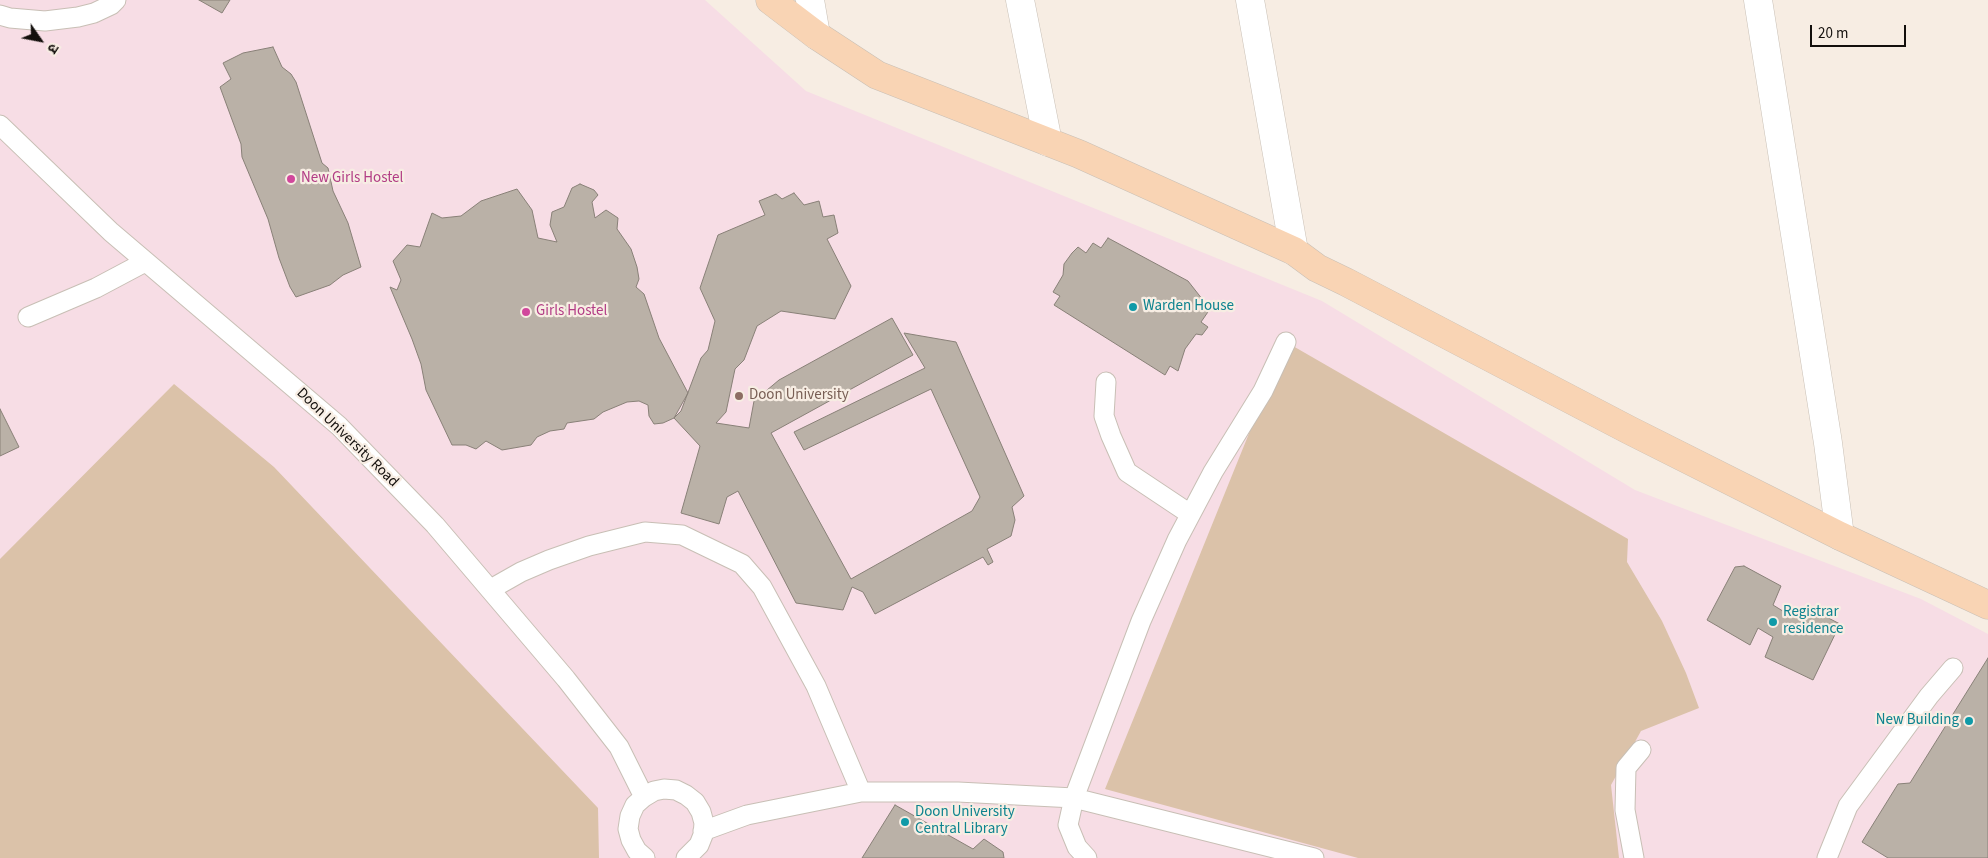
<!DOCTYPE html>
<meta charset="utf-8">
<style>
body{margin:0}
#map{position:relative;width:1988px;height:858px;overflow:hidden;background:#f7ede3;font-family:"Source Sans 3","Noto Sans Devanagari",sans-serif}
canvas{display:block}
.north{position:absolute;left:15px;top:15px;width:50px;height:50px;-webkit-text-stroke:4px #f7ede3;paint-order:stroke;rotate:123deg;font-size:14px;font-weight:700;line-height:20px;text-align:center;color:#130f0c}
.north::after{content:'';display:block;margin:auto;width:18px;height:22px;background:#130f0c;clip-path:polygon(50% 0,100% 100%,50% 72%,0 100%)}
.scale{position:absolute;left:1810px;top:25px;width:96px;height:22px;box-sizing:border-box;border:2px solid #130f0c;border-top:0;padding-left:6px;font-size:15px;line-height:18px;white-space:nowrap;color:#130f0c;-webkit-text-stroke:4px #f7ede3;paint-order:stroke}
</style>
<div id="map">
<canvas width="1988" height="858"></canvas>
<div class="north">उ</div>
<div class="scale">20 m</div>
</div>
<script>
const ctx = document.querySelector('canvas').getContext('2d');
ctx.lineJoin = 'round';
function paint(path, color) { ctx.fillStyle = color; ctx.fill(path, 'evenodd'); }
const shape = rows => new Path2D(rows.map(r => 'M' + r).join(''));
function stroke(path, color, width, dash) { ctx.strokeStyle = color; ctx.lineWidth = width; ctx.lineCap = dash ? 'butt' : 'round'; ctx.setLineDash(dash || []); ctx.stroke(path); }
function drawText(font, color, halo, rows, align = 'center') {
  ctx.font = font + ' "Source Sans 3",sans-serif'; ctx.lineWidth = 4.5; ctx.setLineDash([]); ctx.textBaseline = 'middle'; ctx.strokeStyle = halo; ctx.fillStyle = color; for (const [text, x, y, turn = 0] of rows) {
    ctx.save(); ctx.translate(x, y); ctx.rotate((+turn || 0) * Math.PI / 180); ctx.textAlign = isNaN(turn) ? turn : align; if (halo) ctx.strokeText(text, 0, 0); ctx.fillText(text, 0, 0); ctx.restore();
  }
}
paint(shape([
 [0,0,705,0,806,91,1322,301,1635,490,1921,599,1988,634,1988,858,0,858]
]), '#f7dde5');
paint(shape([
 [1286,342,1628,539,1627,562,1662,621,1686,673,1699,708,1641,731,1611,785,1619,858,1358,858,1105,789],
 [174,384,274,467,598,808,599,858,0,858,0,559]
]), '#dbc2a9');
const building = shape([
 [199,0,230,0,222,13,199,0],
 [273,47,282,67,291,74,296,82,322,163,328,168,333,191,348,223,361,267,343,275,330,285,296,297,290,287,279,258,268,219,242,157,241,144,220,87,231,79,223,63,243,53,273,47],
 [580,184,594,190,598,195,592,202,595,218,606,210,618,218,617,229,631,249,637,267,639,279,636,287,644,294,659,338,688,393,674,418,663,423,654,424,649,416,648,405,639,401,627,402,603,412,594,419,567,423,564,429,550,431,537,437,531,445,502,450,486,441,476,449,466,445,452,445,426,390,421,364,412,339,390,287,397,290,401,280,393,261,407,245,420,247,432,213,442,218,461,216,481,201,517,189,532,210,538,238,557,242,550,225,552,212,564,207,572,188,580,184],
 [794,193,804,205,819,201,823,217,834,215,838,233,827,239,851,286,835,319,781,311,757,326,744,360,735,369,726,412,716,423,749,428,754,401,779,380,892,318,913,355,771,433,851,579,972,511,980,497,931,389,804,450,794,432,925,368,904,333,956,342,1024,496,1012,507,1015,520,1011,536,987,549,993,562,988,565,983,557,875,614,863,592,852,587,843,610,796,603,738,491,727,497,719,524,681,513,700,446,674,418,681,411,701,358,708,350,715,321,700,288,718,235,765,215,759,201,776,194,782,199,794,193],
 [1108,238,1188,281,1210,309,1201,322,1208,327,1202,335,1196,334,1185,349,1178,371,1170,366,1165,375,1054,305,1060,296,1053,292,1063,275,1064,264,1072,253,1078,247,1086,253,1093,243,1101,248,1108,238],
 [0,409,19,447,0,456,0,409],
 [1744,566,1781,586,1773,605,1786,613,1807,607,1840,624,1813,680,1765,657,1773,637,1758,628,1750,645,1707,620,1735,567,1744,566],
 [1988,658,1988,858,1888,858,1862,842,1898,784,1910,783,1988,658],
 [895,805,973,849,984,839,1003,852,1004,858,862,858,895,805]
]);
paint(building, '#bab1a7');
stroke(building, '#898178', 1);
const service = shape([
 [0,15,10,18,45,21,78,17,94,13,111,5,116,0],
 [0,125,111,232,339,426,435,525,566,679,619,747,644,797],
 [28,317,96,288,145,262],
 [1106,382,1104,416,1111,436,1127,472,1190,514],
 [491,589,521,572,549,560,589,546,645,532,682,535,742,564,762,587,816,686,861,792],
 [703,831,747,815,861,792,958,792,1074,798,1314,858],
 [645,858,637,851,631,840,628,829,630,816,635,805,644,797,654,791,664,789,676,790,686,795,695,802,701,812,704,823,703,835,699,845,686,858],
 [1087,858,1077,847,1068,825,1074,798,1141,621,1177,540,1213,472,1263,391,1286,342],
 [1634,858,1625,810,1626,768,1641,750],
 [1827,858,1848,806,1929,696,1953,668]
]);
const minor = shape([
 [810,0,816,35],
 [1020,0,1048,142],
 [1250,0,1294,251],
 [1758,0,1828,443,1840,536]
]);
const secondary = shape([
 [770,0,816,35,877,75,1079,154,1294,251,1317,268,1346,282,1629,430,1840,536,1988,605]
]);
stroke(service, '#c8bfb5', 21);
stroke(minor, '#c8bfb5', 29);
stroke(secondary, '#c8bfb5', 29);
stroke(service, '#fff', 19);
stroke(minor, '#fff', 28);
stroke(secondary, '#f9d4b4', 28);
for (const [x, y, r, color] of [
 [291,179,5,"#d1479c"],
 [1133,307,5,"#0f9aa8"],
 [526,312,5,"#d1479c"],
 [739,396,5,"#8d6e63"],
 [1773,622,5,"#0f9aa8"],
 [1969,721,5,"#0f9aa8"],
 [905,822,5,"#0f9aa8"]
]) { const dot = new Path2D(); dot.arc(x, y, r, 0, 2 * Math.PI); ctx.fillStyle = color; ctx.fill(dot); stroke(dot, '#f7ede3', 2); }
drawText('15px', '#b23c85', '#f7ede3', [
 ["New Girls Hostel",301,179],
 ["Girls Hostel",536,312]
], 'left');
drawText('15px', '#0d838f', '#f7ede3', [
 ["Warden House",1143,307],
 ["Registrar",1783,613],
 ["residence",1783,630],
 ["New Building",1959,721,"right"],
 ["Doon University",915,813],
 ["Central Library",915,830]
], 'left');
drawText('15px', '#785e54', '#f7ede3', [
 ["Doon University",749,396]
], 'left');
drawText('15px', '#130f0c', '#f7ede3', [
 ["Doon University Road",347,438,44]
]);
</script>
